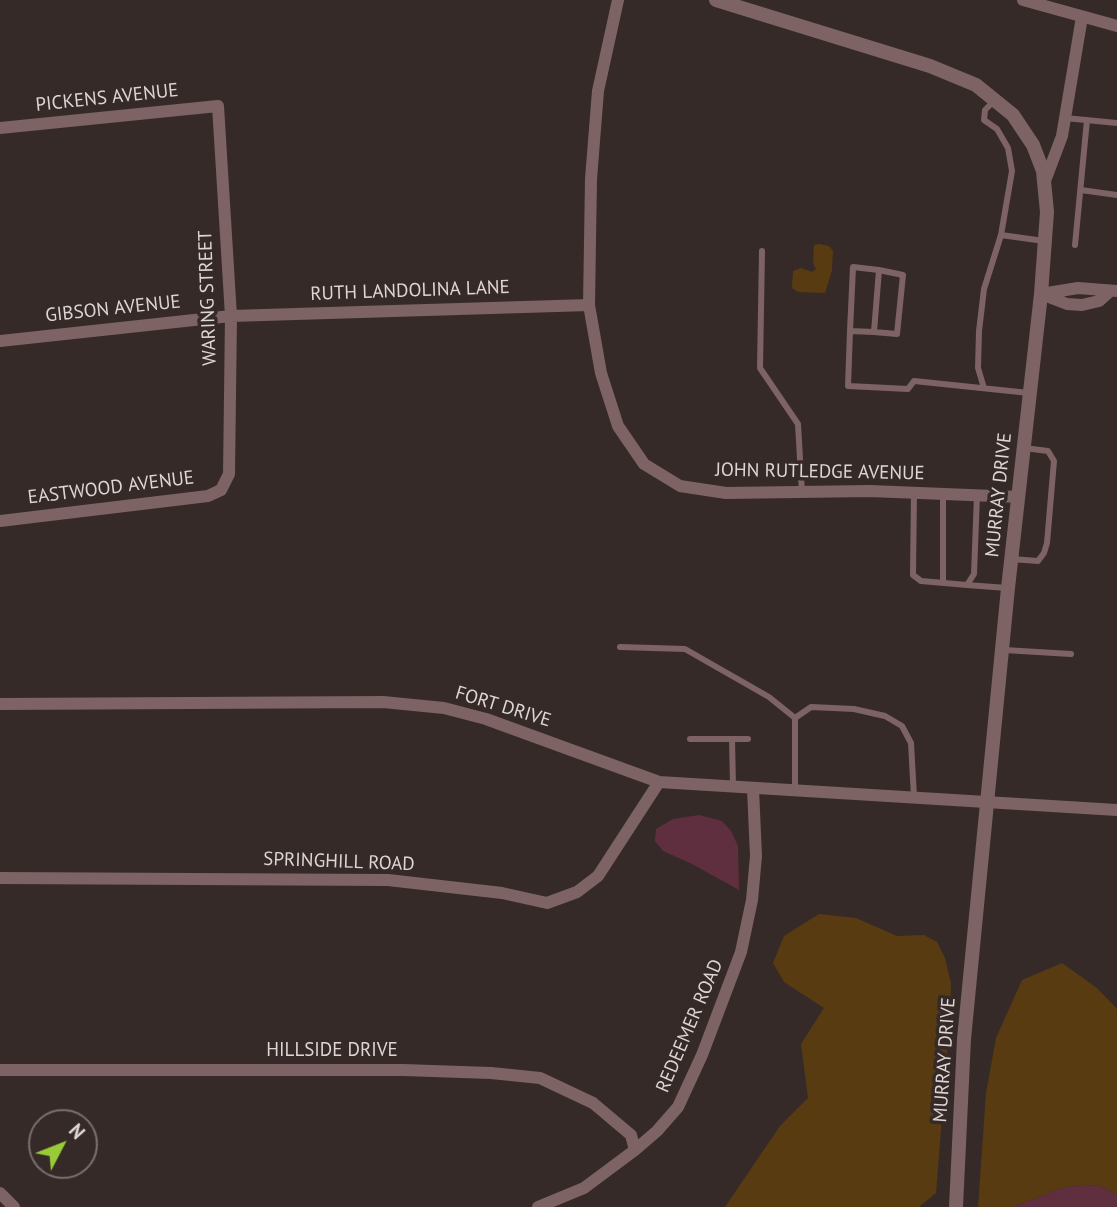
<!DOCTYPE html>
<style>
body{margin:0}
#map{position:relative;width:1117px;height:1207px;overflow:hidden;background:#352a28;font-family:"PT Sans",sans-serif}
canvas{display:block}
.north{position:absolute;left:28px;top:1109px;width:70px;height:70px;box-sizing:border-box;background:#352a28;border:2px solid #786f6d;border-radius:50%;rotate:48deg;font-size:19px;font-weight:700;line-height:28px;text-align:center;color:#ddd6d4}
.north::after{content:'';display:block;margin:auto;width:24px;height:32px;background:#98cb37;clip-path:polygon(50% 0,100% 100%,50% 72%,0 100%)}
</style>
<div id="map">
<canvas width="1117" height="1207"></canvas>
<div class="north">N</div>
</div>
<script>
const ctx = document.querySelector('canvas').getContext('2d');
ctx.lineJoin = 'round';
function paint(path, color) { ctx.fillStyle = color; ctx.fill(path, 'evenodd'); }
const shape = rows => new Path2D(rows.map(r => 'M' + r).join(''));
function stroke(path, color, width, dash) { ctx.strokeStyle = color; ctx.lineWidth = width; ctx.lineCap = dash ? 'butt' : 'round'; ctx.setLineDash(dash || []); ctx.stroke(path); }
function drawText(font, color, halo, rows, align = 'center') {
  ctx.font = font + ' "PT Sans",sans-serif'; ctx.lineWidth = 7; ctx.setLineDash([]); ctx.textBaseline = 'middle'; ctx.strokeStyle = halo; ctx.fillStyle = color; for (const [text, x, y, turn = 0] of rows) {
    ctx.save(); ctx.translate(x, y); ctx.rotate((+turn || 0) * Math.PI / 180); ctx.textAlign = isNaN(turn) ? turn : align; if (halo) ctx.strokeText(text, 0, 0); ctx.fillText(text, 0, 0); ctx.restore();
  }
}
paint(shape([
 [819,244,829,246,833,251,832,270,825,293,798,292,792,288,793,271,801,268,812,272,816,269,813,263,814,245],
 [819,914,856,918,897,936,924,935,937,942,945,958,951,983,950,1015,936,1193,919,1207,725,1207,780,1126,808,1098,801,1044,824,1008,784,982,773,963,784,936],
 [1062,963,1097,988,1117,1009,1117,1195,1098,1185,1065,1187,1013,1207,978,1207,986,1093,996,1038,1022,980]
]), '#593b11');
paint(shape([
 [699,815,722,821,731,831,738,846,739,890,692,864,663,851,655,841,656,829,673,819],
 [1098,1185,1117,1195,1117,1207,1013,1207,1065,1187]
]), '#5f2f40');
stroke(shape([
 [1065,118,1117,123],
 [1081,190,1117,195],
 [1001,235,1044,241],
 [1075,245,1087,120],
 [762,251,760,368,798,424,802,493],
 [850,331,874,332,879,270,853,267,850,331,848,386,908,389,914,381,1029,393],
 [874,332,897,334,903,275,879,270],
 [984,388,978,368,979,331,984,289,1001,235,1012,171,1008,148,997,129,984,120,985,110,995,100],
 [914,492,913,575,921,581,967,585,974,574,977,495],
 [1011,559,1038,561,1044,553,1047,543,1054,461,1048,451,1024,448],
 [943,582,943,494],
 [967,585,1007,588],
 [620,647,685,649,769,697,795,718],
 [1004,650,1071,654],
 [690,739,748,739],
 [732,739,733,786],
 [795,791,795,718,811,707,854,709,885,716,902,726,911,743,914,797]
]), '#7d6364', 6);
stroke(shape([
 [618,0,598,91,591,179,589,305,601,373,618,426,644,464,680,486,726,493,870,491,1019,497],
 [1023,0,1117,26],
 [0,128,218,106,231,316,229,474,221,490,208,496,0,521],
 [1045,181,1062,136,1082,17],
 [1041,294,1078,288,1117,291],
 [1041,294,1067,304,1082,305,1099,301,1110,291],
 [0,341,231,316,589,305],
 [0,704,383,702,444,708,486,719,659,782,1117,810],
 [0,878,388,880,502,893,547,903,577,892,598,876,659,782],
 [0,1070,403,1070,491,1073,540,1078,593,1103,631,1135,635,1150],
 [0,1193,14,1207],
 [538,1207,584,1188,635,1150,657,1131,678,1107,702,1055,741,952,752,900,756,856,753,789]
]), '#7d6364', 12);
stroke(shape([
 [716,0,930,66,976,85,1013,115,1033,145,1043,171,1047,212,1041,294,1008,588,964,1039,956,1207]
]), '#7d6364', 14);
drawText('19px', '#ddd6d4', '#352a28', [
 ["PICKENS AVENUE",107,98,-6],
 ["RUTH LANDOLINA LANE",410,291,-2],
 ["WARING STREET",208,298,-92],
 ["GIBSON AVENUE",113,309,-6],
 ["JOHN RUTLEDGE AVENUE",820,472,1],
 ["EASTWOOD AVENUE",111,488,-7],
 ["MURRAY DRIVE",999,495,-84],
 ["FORT DRIVE",503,707,17],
 ["SPRINGHILL ROAD",339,862,2],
 ["REDEEMER ROAD",690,1026,-67],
 ["HILLSIDE DRIVE",332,1051],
 ["MURRAY DRIVE",945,1060,-86]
]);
</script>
